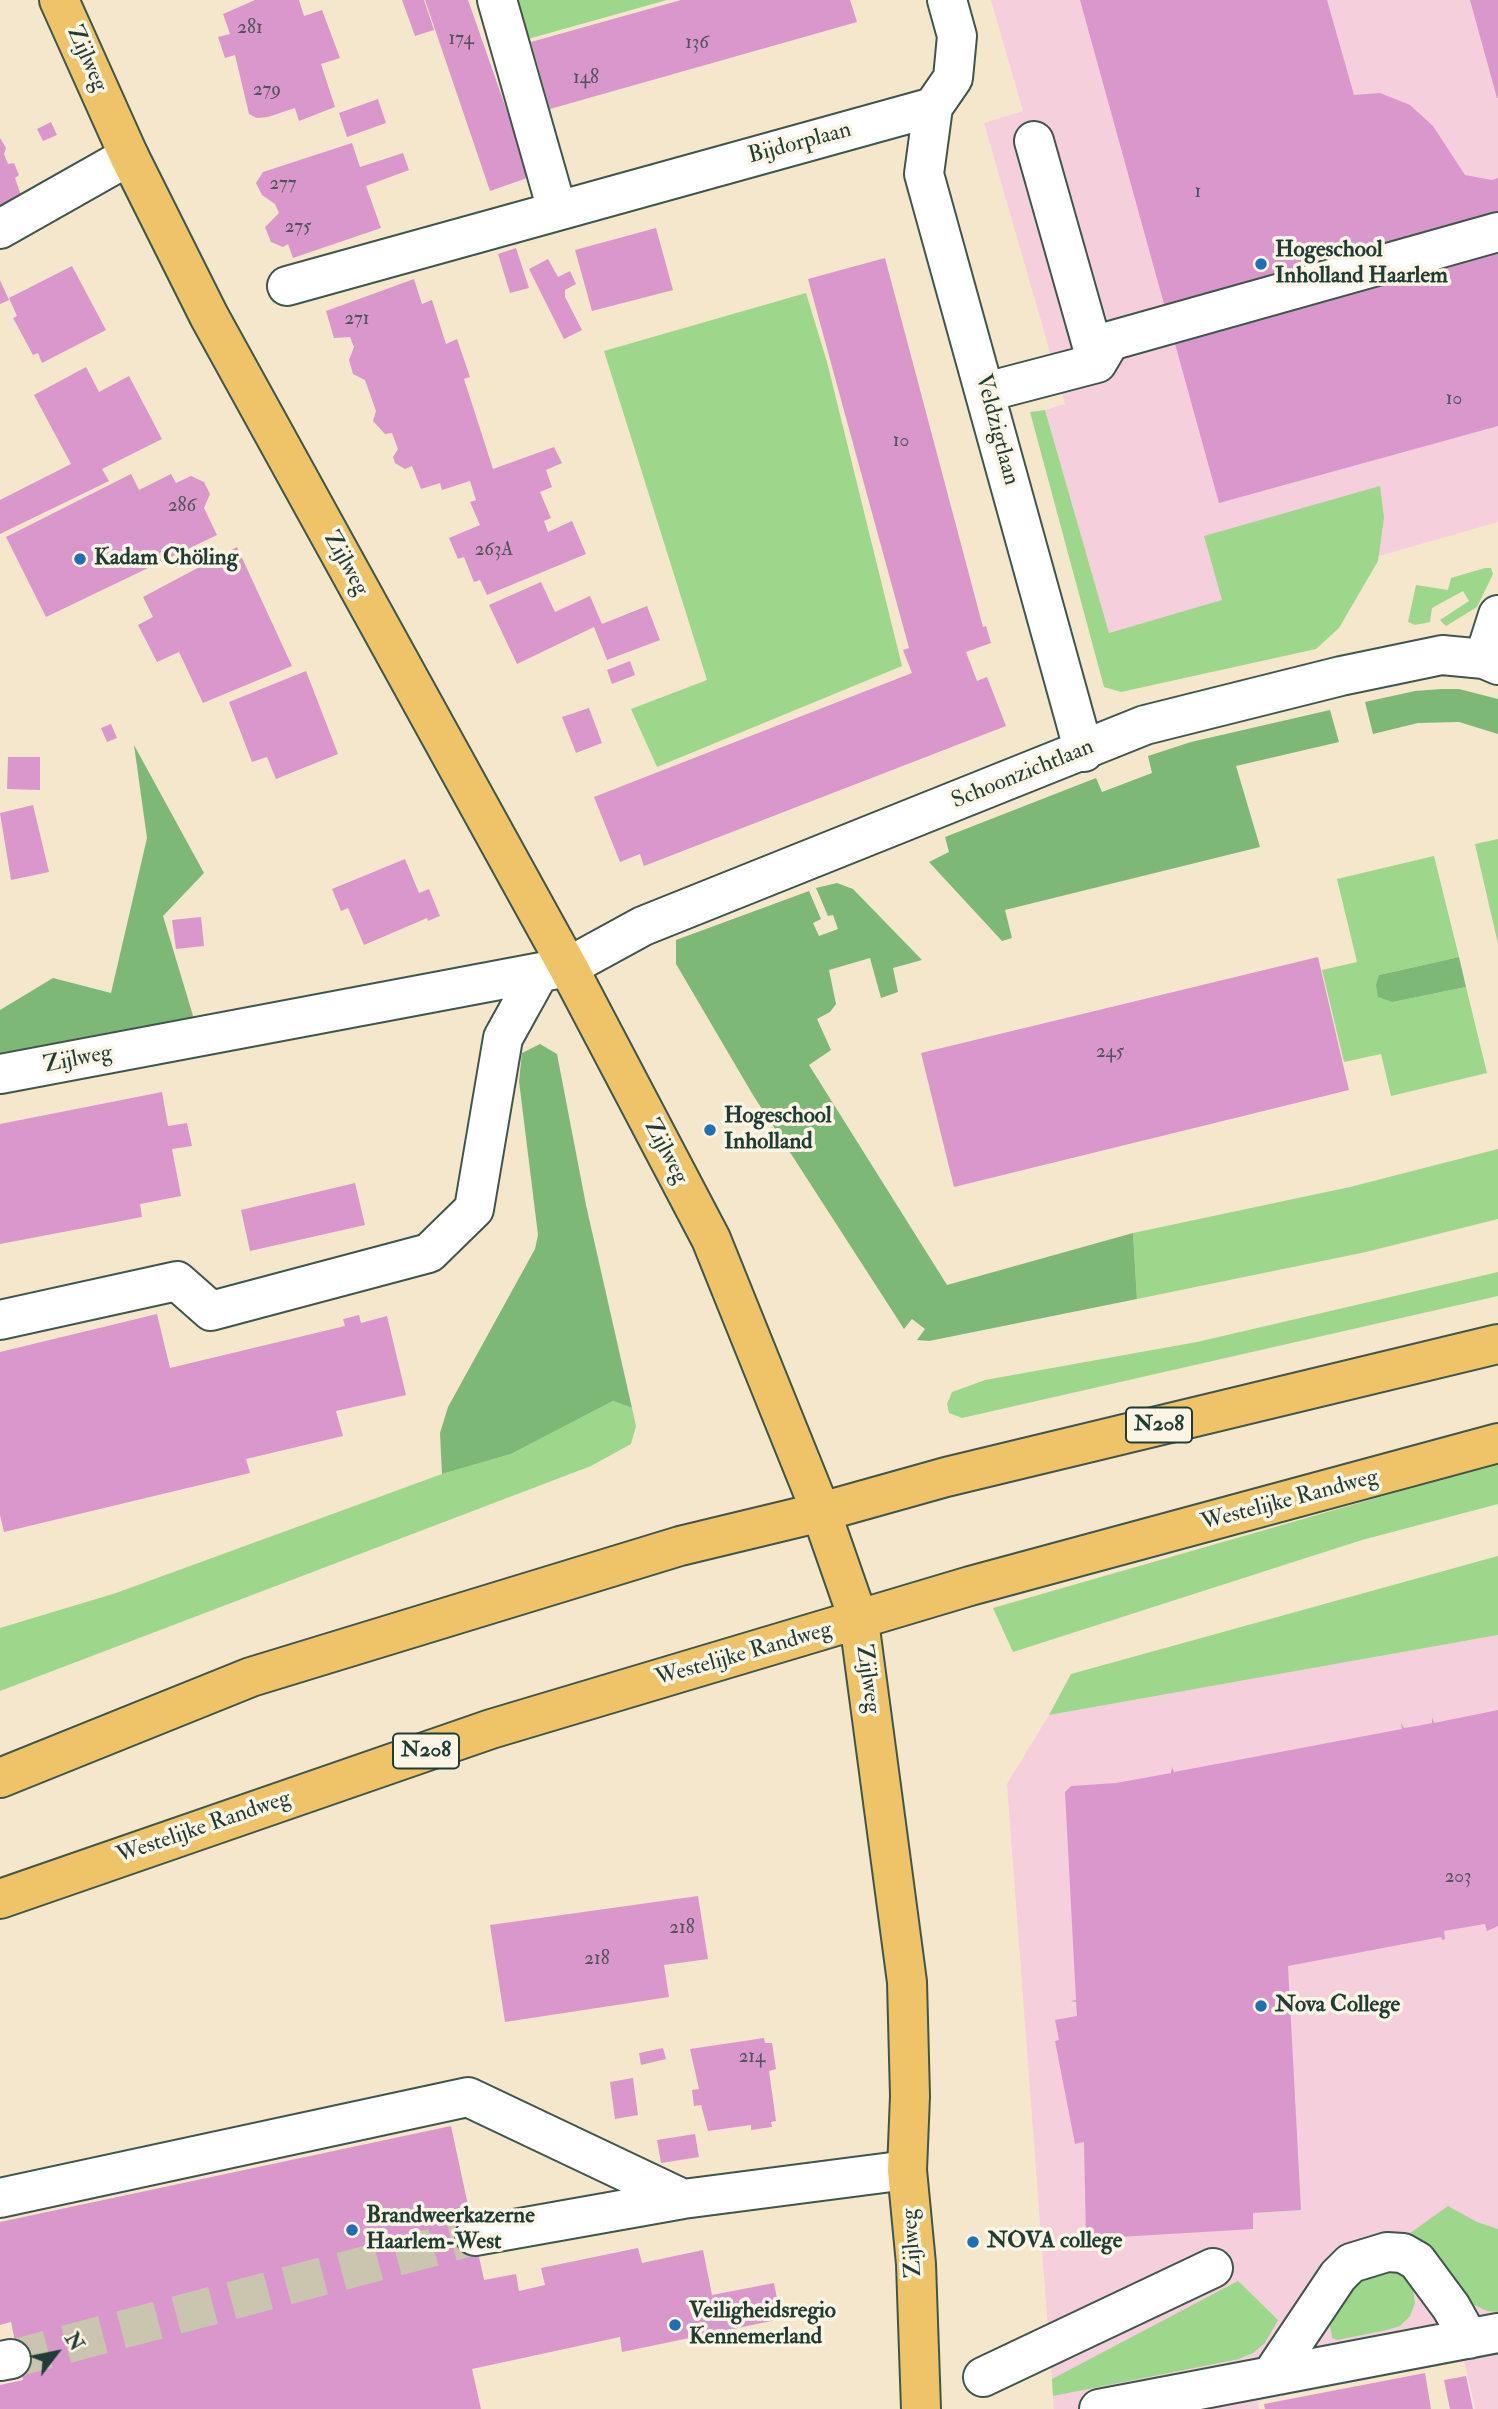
<!DOCTYPE html>
<meta charset="utf-8">
<style>
body{margin:0}
#map{position:relative;width:1498px;height:2409px;overflow:hidden;background:#f4e7cc;font-family:"IM FELL Double Pica",serif}
canvas{display:block}
.north{position:absolute;left:21px;top:2318px;width:70px;height:70px;-webkit-text-stroke:5px #fcf5e5;paint-order:stroke;rotate:58deg;font-size:19px;font-weight:700;line-height:28px;text-align:center;color:#1f3d34}
.north::after{content:'';display:block;margin:auto;width:24px;height:32px;background:#1f3d34;clip-path:polygon(50% 0,100% 100%,50% 72%,0 100%)}
</style>
<div id="map">
<canvas width="1498" height="2409"></canvas>
<div class="north">N</div>
</div>
<script>
const ctx = document.querySelector('canvas').getContext('2d');
ctx.lineJoin = 'round';
function paint(path, color) { ctx.fillStyle = color; ctx.fill(path, 'evenodd'); }
const shape = rows => new Path2D(rows.map(r => 'M' + r).join(''));
function stroke(path, color, width, dash) { ctx.strokeStyle = color; ctx.lineWidth = width; ctx.lineCap = dash ? 'butt' : 'round'; ctx.setLineDash(dash || []); ctx.stroke(path); }
function drawText(font, color, halo, rows, align = 'center') {
  ctx.font = font + ' "IM FELL Double Pica",serif'; ctx.lineWidth = 7; ctx.setLineDash([]); ctx.textBaseline = 'middle'; ctx.strokeStyle = halo; ctx.fillStyle = color; for (const [text, x, y, turn = 0] of rows) {
    ctx.save(); ctx.translate(x, y); ctx.rotate((+turn || 0) * Math.PI / 180); ctx.textAlign = isNaN(turn) ? turn : align; if (halo) ctx.strokeText(text, 0, 0); ctx.fillText(text, 0, 0); ctx.restore();
  }
}
paint(shape([
 [991,0,1498,0,1498,522,1109,633,1045,410,1065,404,984,123,1023,111],
 [1498,1635,1498,2409,1475,2409,1464,2360,1258,2401,1259,2409,1054,2409,1007,1784,1049,1715]
]), '#f5cfdc');
paint(shape([
 [518,0,667,0,528,39],
 [806,293,827,362,902,666,657,767,631,709,707,680,604,351],
 [1045,410,1109,633,1222,600,1204,536,1380,486,1384,518,1378,561,1339,628,1316,649,1121,692,1104,687,1030,412],
 [1485,568,1491,568,1493,574,1477,607,1446,626,1440,620,1469,601,1463,591,1432,608,1430,622,1415,625,1408,622,1416,585,1448,590,1451,578],
 [1498,839,1498,944,1475,844],
 [1434,856,1459,957,1379,975,1393,1002,1466,987,1487,1073,1391,1096,1381,1054,1344,1062,1322,970,1357,962,1337,879],
 [1498,1149,1498,1219,1366,1252,1137,1299,1133,1233,1350,1187],
 [1498,1272,1498,1296,962,1418,949,1413,947,1404,952,1392,985,1380,1197,1342],
 [613,1401,632,1408,636,1426,631,1444,591,1466,0,1691,0,1628,116,1593,442,1474,511,1454],
 [1498,1463,1498,1504,1362,1540,1013,1652,993,1608],
 [1498,1556,1498,1635,1049,1715,1071,1674],
 [1448,2206,1477,2222,1498,2229,1498,2312,1487,2311,1472,2304,1435,2253,1406,2236],
 [1395,2270,1406,2277,1413,2289,1415,2303,1410,2316,1400,2326,1387,2330,1337,2340,1332,2338,1330,2325,1358,2282,1368,2273],
 [1238,2281,1278,2320,1265,2343,1253,2353,1239,2359,1053,2396,1052,2379]
]), '#9dd78b');
paint(shape([
 [1441,689,1459,689,1498,699,1498,734,1459,722,1418,723,1373,734,1365,702,1415,691],
 [1330,710,1339,742,1236,766,1260,847,1005,910,1012,938,1002,941,929,862,949,852,945,837,1096,778,1102,792,1152,773,1148,756,1191,742],
 [134,745,204,873,163,916,194,1019,0,1059,0,1010,53,978,111,993,147,838],
 [837,883,853,889,922,960,893,968,898,992,881,998,870,958,829,970,836,1004,830,1012,817,1019,831,1050,809,1065,947,1285,1133,1233,1137,1299,929,1341,917,1340,925,1329,912,1319,904,1329,753,1095,676,964,676,940,809,891,821,919,813,923,819,936,838,929,833,915,828,916,816,888],
 [1459,957,1466,987,1393,1002,1378,997,1376,985,1379,975],
 [540,1044,557,1054,586,1205,632,1408,613,1401,511,1454,442,1474,440,1433,448,1407,535,1249,538,1235,519,1081,522,1053]
]), '#7eb877');
paint(shape([
 [255,0,299,0,304,16,322,10,340,58,321,64,335,107,299,121,295,108,268,117,257,118,249,114,235,55,225,58,218,37,230,34,223,14],
 [402,0,424,0,434,30,415,36],
 [425,0,468,0,530,177,490,191],
 [681,0,850,0,857,22,550,109,531,42],
 [1080,0,1327,0,1354,95,1380,93,1410,105,1433,126,1465,175,1492,180,1498,178,1498,426,1219,503],
 [1470,0,1498,0,1498,98,1497,98],
 [378,99,386,123,347,137,339,113],
 [51,122,57,135,43,141,37,129],
 [0,138,6,148,4,154,8,164,14,163,19,175,15,178,24,204,0,215],
 [352,143,360,167,403,153,409,170,366,186,381,228,293,258,288,244,283,247,271,242,265,227,279,213,275,204,262,195,256,183,263,172],
 [656,228,673,290,592,311,575,250],
 [516,248,529,288,510,293,498,254],
 [885,258,983,627,986,626,991,643,966,652,977,681,987,677,1006,726,644,866,640,854,620,862,594,797,912,673,903,650,909,648,808,279],
 [548,259,558,277,570,271,576,284,565,290,565,297,582,330,564,339,529,269],
 [72,266,106,330,42,363,38,353,33,355,13,318,17,316,9,298],
 [414,279,422,304,432,300,446,344,457,339,470,377,464,379,493,469,554,447,562,463,546,470,552,487,540,492,551,518,544,521,548,532,572,521,586,554,487,595,480,580,474,582,464,557,458,559,449,538,480,525,470,502,476,500,470,481,442,490,440,483,421,489,412,466,405,469,395,463,393,457,398,449,392,433,385,434,373,421,376,411,365,380,353,374,349,360,354,347,350,337,334,338,326,311],
 [0,280,9,300,0,304],
 [86,367,99,392,129,376,162,439,102,469,109,481,0,534,0,500,71,464,34,395],
 [131,474,139,490,171,474,176,483,191,476,204,482,210,494,204,508,217,535,46,617,6,537],
 [237,547,292,666,203,703,179,652,157,662,138,625,153,617,143,597],
 [541,582,555,612,590,596,602,624,647,606,660,640,607,660,594,627,517,664,489,605],
 [630,661,635,675,612,684,607,670],
 [306,671,338,754,276,779,267,757,252,762,229,702],
 [589,708,602,743,576,753,562,717],
 [111,724,117,738,107,742,101,728],
 [8,757,40,757,40,790,7,789],
 [33,805,49,872,11,880,0,813],
 [405,859,419,893,429,889,440,916,428,921,427,918,364,945,348,908,341,911,332,889],
 [201,917,204,946,176,949,172,920],
 [1318,957,1349,1090,954,1187,921,1053],
 [162,1092,168,1126,187,1123,192,1146,172,1149,181,1196,140,1204,142,1217,0,1244,0,1124],
 [355,1183,365,1225,250,1251,241,1210],
 [157,1314,170,1368,345,1326,343,1319,359,1315,361,1323,387,1316,406,1395,336,1411,343,1436,246,1459,250,1473,4,1532,0,1515,0,1352],
 [1498,1710,1498,1926,1487,1931,1485,1924,1444,1931,1445,1939,1442,1940,1441,1937,1288,1966,1301,2210,1253,2213,1253,2229,1086,2239,1084,2142,1075,2144,1055,2041,1059,2040,1055,2020,1077,2016,1076,2002,1071,2001,1076,2000,1065,1792,1071,1786,1116,1783,1171,1773,1172,1767,1174,1772,1402,1729,1401,1723,1404,1728,1417,1726,1432,1723,1432,1717,1434,1723],
 [698,1896,708,1959,664,1965,669,1997,505,2022,490,1925],
 [764,2038,765,2043,772,2043,776,2069,769,2071,776,2121,771,2122,772,2127,751,2130,751,2125,708,2131,701,2105,694,2106,692,2090,699,2089,690,2049],
 [663,2048,666,2059,641,2065,639,2053],
 [633,2078,638,2115,615,2119,610,2082],
 [451,2126,484,2280,516,2274,519,2291,545,2285,541,2268,638,2248,642,2263,703,2250,712,2295,774,2283,781,2319,622,2352,620,2337,472,2369,481,2409,0,2409,0,2385,23,2380,11,2322,0,2325,0,2222],
 [695,2134,699,2157,661,2163,657,2140],
 [1425,2373,1431,2409,1265,2409,1264,2404],
 [1466,2376,1473,2409,1450,2409,1444,2380]
]), '#da97cc');
stroke(shape([
 [11,2359,475,2236]
]), '#c9c5ae', 38, [38, 19]);
const minor = shape([
 [497,0,557,210],
 [933,107,924,174,1084,752],
 [0,229,129,156],
 [287,286,933,107,953,78,957,36,947,0],
 [1097,363,1110,341,1498,232],
 [986,392,1097,363,1034,141],
 [1484,659,1498,615],
 [0,1074,568,967,643,926,1145,725,1341,676,1442,655,1484,659,1498,665],
 [0,1320,177,1281,211,1311,429,1253,474,1209,503,1038,539,973],
 [0,2198,468,2097,683,2199],
 [475,2236,683,2199,907,2170],
 [0,2361,11,2359],
 [1271,2376,1338,2276,1351,2263,1387,2252,1403,2253,1417,2261,1451,2307,1469,2339],
 [983,2377,1213,2268],
 [1099,2409,1498,2333]
]);
const major = shape([
 [59,0,129,156,209,316,568,967,711,1239,821,1512,859,1621,907,1982,910,2096,907,2170,916,2264,921,2409],
 [0,1778,251,1677,680,1546,821,1512,946,1477,1498,1344],
 [0,1899,491,1729,970,1586,1498,1443]
]);
stroke(minor, '#3f564b', 42);
stroke(major, '#3f564b', 42);
stroke(minor, '#fff', 38);
stroke(major, '#efc469', 38);
for (const [x, y, r, color] of [
 [1261,264,7,"#1f6fb2"],
 [80,559,7,"#1f6fb2"],
 [710,1130,7,"#1f6fb2"],
 [1261,2006,7,"#1f6fb2"],
 [352,2230,7,"#1f6fb2"],
 [973,2242,7,"#1f6fb2"],
 [675,2325,7,"#1f6fb2"]
]) { const dot = new Path2D(); dot.arc(x, y, r, 0, 2 * Math.PI); ctx.fillStyle = color; ctx.fill(dot); stroke(dot, '#fcf5e5', 2.5); }
drawText('19px', '#4e545a', null, [
 ["281",250,29],
 ["174",461,40],
 ["136",697,44],
 ["148",586,79],
 ["279",267,91],
 ["277",283,185],
 ["1",1198,193],
 ["275",298,228],
 ["271",357,320],
 ["10",1454,400],
 ["10",901,442],
 ["286",182,507],
 ["263A",494,551],
 ["245",1110,1053],
 ["203",1458,1878],
 ["218",682,1929],
 ["218",597,1960],
 ["214",752,2058]
]);
for (const [x, y, w] of [
 [1159,1425,66],
 [426,1751,66]
]) { const box = new Path2D(); box.roundRect(x - w / 2, y - 17.5, w, 35, 5); ctx.fillStyle = '#fcf5e5'; ctx.fill(box); stroke(box, '#1f3d34', 2); }
drawText('bold 21px', '#1f3d34', null, [
 ["N208",1159,1425],
 ["N208",426,1751]
]);
drawText('23px', '#1f3d34', '#fcf5e5', [
 ["Zijlweg",86,59,66],
 ["Bijdorplaan",800,144,-15],
 ["Veldzigtlaan",996,430,75],
 ["Zijlweg",345,564,61],
 ["Schoonzichtlaan",1023,775,-22],
 ["Zijlweg",78,1060,-11],
 ["Zijlweg",665,1152,62],
 ["Westelijke Randweg",1290,1501,-15],
 ["Westelijke Randweg",744,1655,-16],
 ["Zijlweg",867,1679,82],
 ["Westelijke Randweg",204,1828,-19],
 ["Zijlweg",913,2243,-94]
]);
drawText('bold 23px', '#1f3d34', '#fcf5e5', [
 ["Hogeschool",1275,251],
 ["Inholland Haarlem",1275,277],
 ["Kadam Chöling",94,559],
 ["Hogeschool",724,1117],
 ["Inholland",724,1143],
 ["Nova College",1275,2006],
 ["Brandweerkazerne",366,2217],
 ["Haarlem-West",366,2243],
 ["NOVA college",987,2242],
 ["Veiligheidsregio",689,2312],
 ["Kennemerland",689,2338]
], 'left');
</script>
